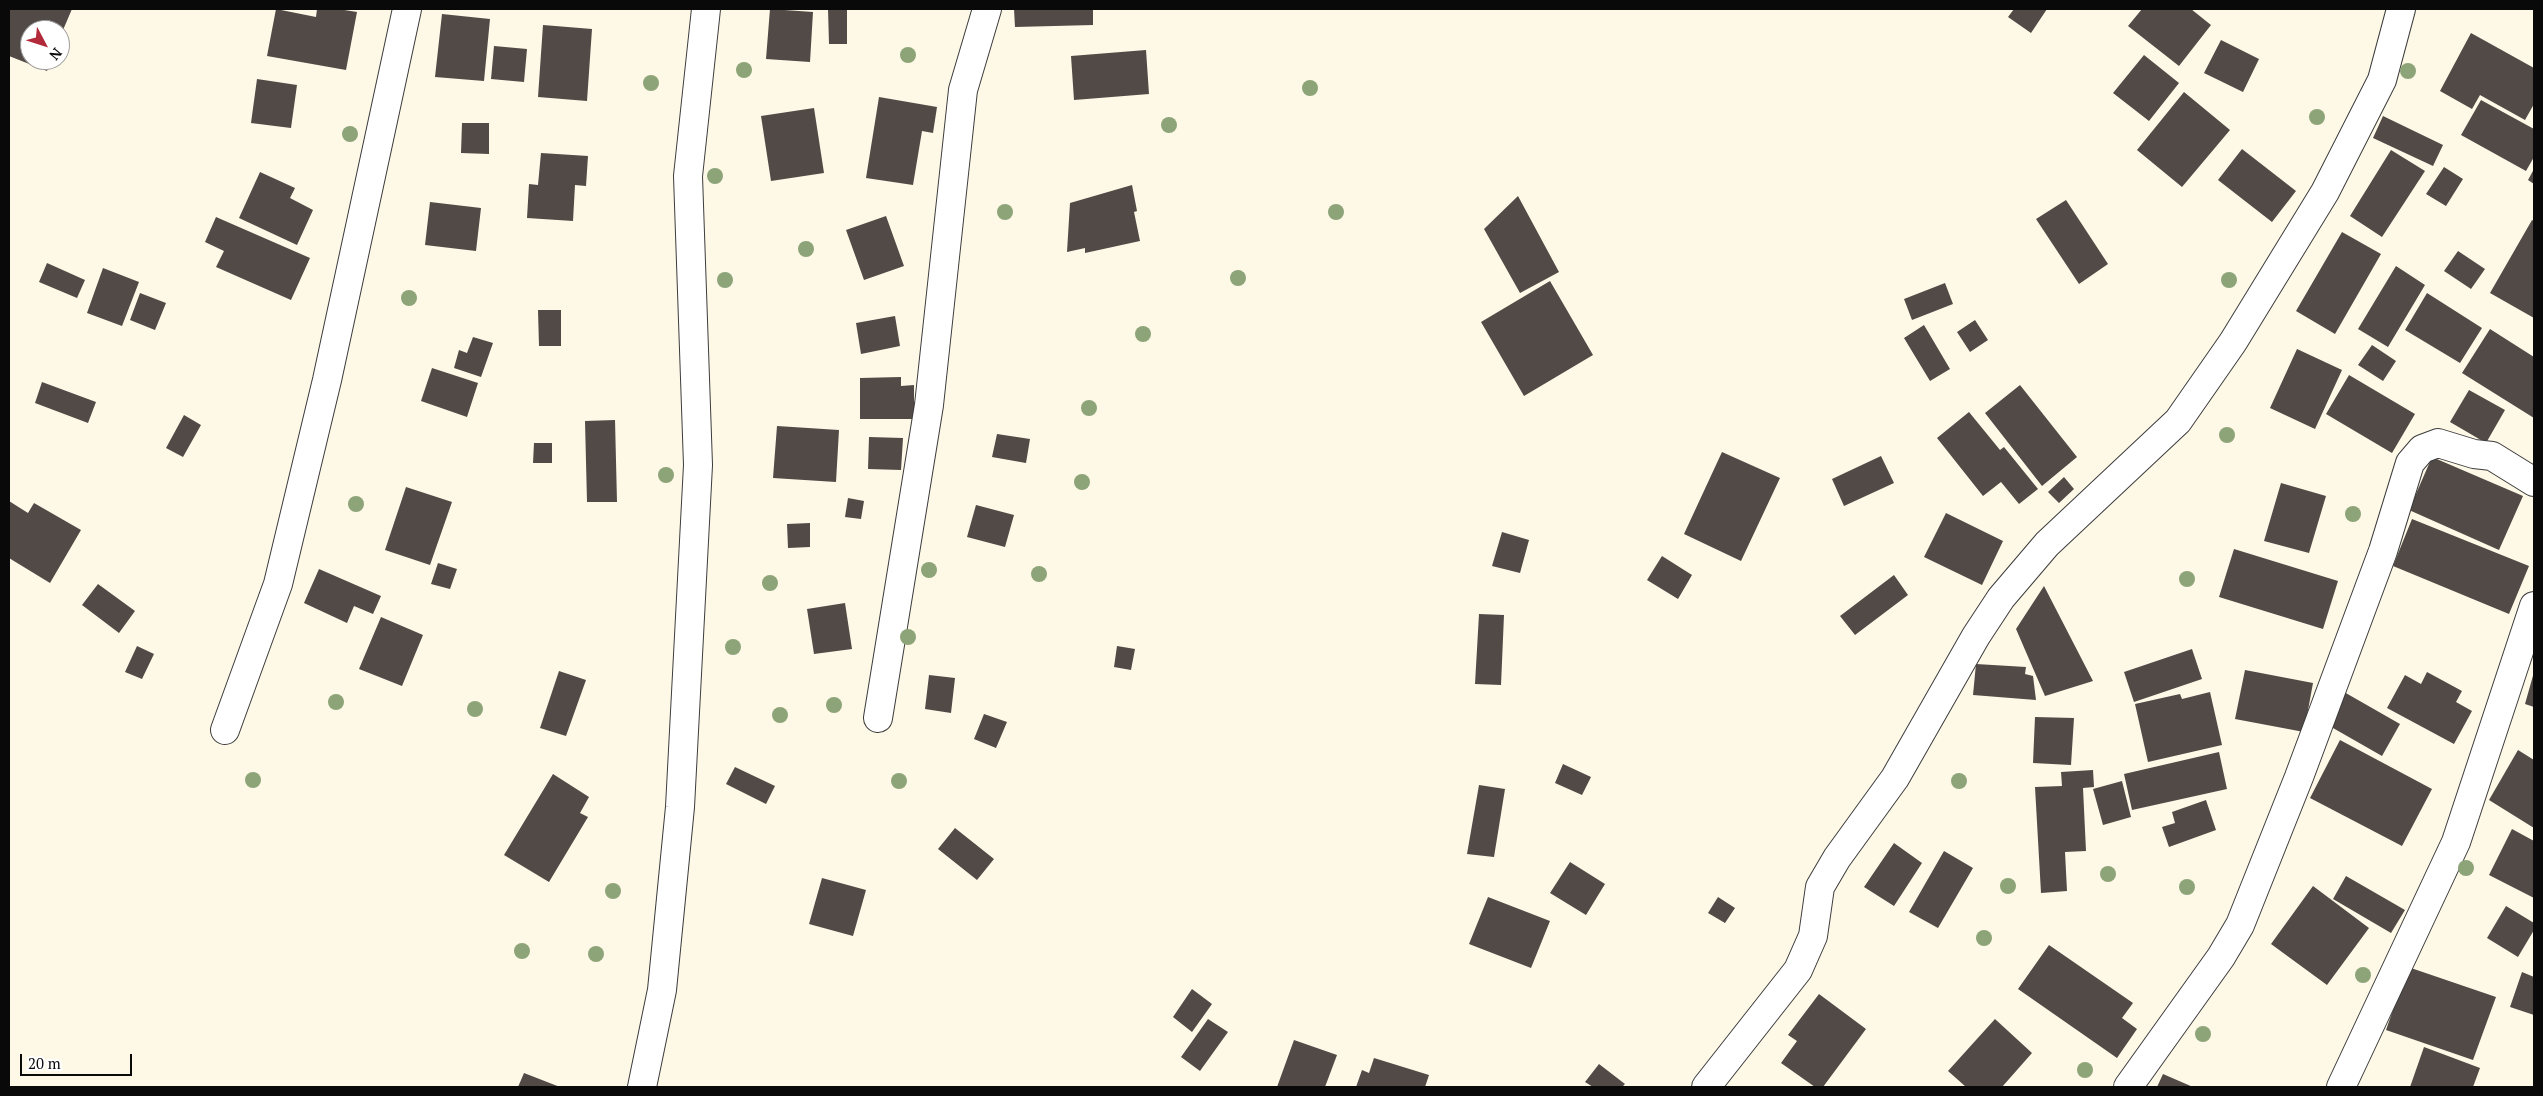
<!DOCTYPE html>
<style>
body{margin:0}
#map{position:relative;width:2543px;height:1096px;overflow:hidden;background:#fef8e7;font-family:"PT Serif",serif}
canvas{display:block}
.frame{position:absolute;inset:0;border:10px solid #090909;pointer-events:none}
.north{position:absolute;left:20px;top:20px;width:50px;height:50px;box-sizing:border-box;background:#fff;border:1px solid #9d9d9d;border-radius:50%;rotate:130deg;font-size:14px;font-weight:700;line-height:20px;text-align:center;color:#090909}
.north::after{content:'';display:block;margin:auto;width:18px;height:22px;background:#b22939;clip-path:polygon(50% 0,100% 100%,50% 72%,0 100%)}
.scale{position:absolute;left:20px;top:1054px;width:112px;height:22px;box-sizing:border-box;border:2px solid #090909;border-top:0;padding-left:6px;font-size:15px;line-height:18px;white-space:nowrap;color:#090909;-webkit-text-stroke:4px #fff;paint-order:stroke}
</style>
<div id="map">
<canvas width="2543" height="1096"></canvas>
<div class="frame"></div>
<div class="north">N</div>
<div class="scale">20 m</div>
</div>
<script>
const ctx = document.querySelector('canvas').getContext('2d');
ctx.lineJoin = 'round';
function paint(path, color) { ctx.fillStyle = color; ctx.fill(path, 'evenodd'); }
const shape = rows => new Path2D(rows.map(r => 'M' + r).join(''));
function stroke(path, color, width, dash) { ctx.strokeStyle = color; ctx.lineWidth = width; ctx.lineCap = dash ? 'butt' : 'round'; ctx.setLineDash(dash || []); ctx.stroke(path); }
paint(shape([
 [9,9,72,9,60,37,60,30,30,30,30,60,51,60,47,71,9,56],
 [276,9,316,17,317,9,338,9,357,12,346,70,267,56],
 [770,9,813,12,810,62,766,59],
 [828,9,847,9,847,44,829,44],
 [1014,9,1093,9,1093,25,1015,27],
 [2014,9,2047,9,2031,33,2008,17],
 [2142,9,2191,9,2211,25,2179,66,2128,26],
 [442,14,490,19,484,81,435,77],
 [543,25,592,29,587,101,538,97],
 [2471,33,2534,68,2534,104,2525,120,2480,95,2472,109,2440,91],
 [2221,40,2259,59,2243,92,2204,73],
 [494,46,527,49,524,82,491,79],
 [1146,50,1149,94,1074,100,1071,56],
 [2144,55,2179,83,2149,121,2113,93],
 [257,79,297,85,291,128,251,123],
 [2184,92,2230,130,2182,187,2137,150],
 [879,97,937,107,933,133,922,131,913,185,866,178],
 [2481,100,2534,129,2534,157,2526,171,2461,135],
 [814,108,824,173,771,181,761,116],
 [2383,116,2443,145,2433,166,2373,138],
 [462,123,489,123,489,154,461,153],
 [2242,149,2296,191,2272,222,2218,180],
 [2391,150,2425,171,2382,237,2350,216],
 [541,153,588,156,586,186,575,185,573,221,527,218,529,184,538,185],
 [2444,167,2463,179,2446,206,2426,194],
 [2534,169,2534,184,2528,180],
 [260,172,295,188,290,198,313,210,297,245,239,218],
 [1132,185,1137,211,1134,212,1140,241,1085,253,1085,248,1067,252,1070,203],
 [1518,196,1559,272,1520,293,1484,229],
 [2066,200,2108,264,2079,284,2036,219],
 [430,202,481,208,476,251,425,245],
 [886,216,904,266,864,280,846,230],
 [216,217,310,258,291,300,216,267,224,251,205,242],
 [2532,220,2534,221,2534,318,2490,293],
 [2342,232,2381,254,2335,334,2296,311],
 [2458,251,2485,269,2471,289,2444,271],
 [47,263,85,280,77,298,39,282],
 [2396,266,2425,285,2388,347,2358,329],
 [103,268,139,282,122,326,87,313],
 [1550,281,1593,355,1524,396,1481,322],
 [1945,283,1953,304,1912,320,1904,299],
 [140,293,166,303,155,330,130,320],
 [2427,293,2482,328,2460,363,2405,330],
 [538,310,561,310,561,346,539,346],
 [895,316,900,346,861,354,856,323],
 [1975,320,1988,340,1970,352,1957,332],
 [1924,325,1950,369,1930,381,1904,338],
 [2490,329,2534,357,2534,418,2462,373],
 [473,337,493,343,481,377,454,368,459,350,467,353],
 [2372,345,2396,361,2383,381,2358,365],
 [2297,349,2342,370,2315,429,2270,408],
 [432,368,478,383,467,417,421,401],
 [2349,375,2415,414,2392,453,2326,414],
 [901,377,901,386,914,385,914,419,860,419,860,378],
 [42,382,96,402,88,423,35,403],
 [2020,385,2077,457,2042,486,1985,413],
 [2469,390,2505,410,2486,443,2450,422],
 [1969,412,2000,450,2004,447,2038,489,2019,504,2001,482,1983,496,1937,438],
 [184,415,201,425,183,457,166,448],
 [615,420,617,502,587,502,585,421],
 [777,426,839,430,836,482,773,478],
 [997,434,1030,439,1026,463,992,457],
 [869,437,903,438,901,470,868,469],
 [534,443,552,443,552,463,533,463],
 [1722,452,1780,478,1741,561,1684,534],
 [1881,456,1894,483,1844,506,1832,479],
 [2432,457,2523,496,2499,550,2409,510],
 [2064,477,2074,489,2059,503,2048,492],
 [2281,483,2326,496,2309,553,2264,541],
 [406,487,452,502,430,565,385,550],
 [848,498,864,501,861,519,845,517],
 [9,501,28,513,34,503,81,530,50,583,9,558],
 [976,505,1014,515,1005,547,967,537],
 [1946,513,2003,541,1982,585,1924,557],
 [2412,519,2529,566,2509,614,2393,566],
 [810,523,810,547,788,548,787,524],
 [1502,532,1529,540,1520,573,1492,566],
 [2234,549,2338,581,2323,629,2219,597],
 [1662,556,1692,575,1678,599,1647,580],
 [438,563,457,569,450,589,431,584],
 [319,569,381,596,373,614,354,606,347,623,304,603],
 [1894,575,1908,595,1855,635,1840,616],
 [98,584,135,611,119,633,82,605],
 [2044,586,2093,681,2045,696,2016,629],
 [845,603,852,649,814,654,807,609],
 [1479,614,1504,615,1501,685,1475,684],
 [381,617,423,635,402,686,359,669],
 [137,646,154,654,142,679,125,672],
 [1117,646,1135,649,1131,670,1114,667],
 [2192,649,2202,679,2134,702,2124,672],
 [1976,664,2026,667,2025,674,2033,676,2036,700,1973,695],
 [2245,670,2313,683,2304,732,2235,719],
 [559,671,586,680,566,736,540,728],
 [2427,672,2462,691,2456,702,2472,711,2454,744,2387,708,2405,675,2421,684],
 [2534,672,2534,707,2525,704],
 [929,675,955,678,951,713,925,709],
 [2210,692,2222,745,2148,762,2135,704,2180,694,2182,699],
 [2344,692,2400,724,2382,756,2326,724],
 [984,714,1007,722,996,748,974,739],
 [2035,717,2074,718,2071,765,2033,763],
 [2340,740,2432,789,2402,846,2310,798],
 [2518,750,2534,760,2534,828,2489,800],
 [2219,752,2227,789,2132,810,2124,774],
 [1563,764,1591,777,1582,795,1555,783],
 [735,767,775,786,766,804,726,784],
 [2093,770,2094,787,2083,788,2086,851,2065,852,2067,891,2041,893,2035,787,2062,786,2061,772],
 [553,774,589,797,580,813,588,817,549,882,504,855],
 [2122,781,2131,817,2103,825,2093,789],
 [1479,785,1505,789,1494,857,1467,854],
 [2206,800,2216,830,2169,847,2162,827,2175,823,2172,812],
 [955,828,994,859,977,880,938,849],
 [2512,829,2534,841,2534,898,2489,875],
 [1894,843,1922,863,1894,906,1864,887],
 [1944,851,1973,868,1938,928,1909,912],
 [1570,862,1605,884,1586,915,1550,893],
 [2346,876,2405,910,2391,933,2333,899],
 [822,878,866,890,853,936,809,924],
 [2313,886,2369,928,2327,985,2271,944],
 [1488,897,1550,921,1531,968,1469,944],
 [1718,897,1735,908,1725,923,1708,913],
 [2506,906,2534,923,2534,930,2518,957,2487,938],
 [2049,945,2133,1003,2122,1018,2137,1029,2117,1058,2018,989],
 [2408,967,2496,997,2473,1060,2386,1030],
 [2522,972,2534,977,2534,1015,2510,1007],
 [1192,989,1212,1004,1192,1032,1173,1017],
 [1819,994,1866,1029,1823,1087,1815,1087,1781,1063,1797,1041,1788,1035],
 [1208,1019,1228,1032,1200,1071,1181,1057],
 [1995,1019,2032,1053,2002,1087,1966,1087,1948,1071],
 [1294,1040,1337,1055,1325,1087,1277,1087],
 [2424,1047,2480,1068,2473,1087,2410,1087],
 [1374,1058,1429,1075,1425,1087,1356,1087,1362,1070,1369,1073],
 [1599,1064,1625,1084,1622,1087,1593,1087,1585,1082],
 [524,1073,560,1087,518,1087],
 [2163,1074,2193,1087,2157,1087]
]), '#514a46');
const street = shape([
 [878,718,929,405,963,90,987,9],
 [225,730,278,584,327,380,407,9],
 [642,1087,662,990,680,807,698,465,688,176,706,9],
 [1706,1087,1798,970,1813,936,1820,887,1837,858,1895,778,1976,636,2001,598,2047,544,2178,421,2233,342,2325,192,2382,80,2401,9],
 [2128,1087,2221,957,2240,925,2299,777,2383,551,2410,463,2422,449,2438,443,2474,454,2492,456,2534,482],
 [2341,1087,2456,842,2534,606]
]);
stroke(street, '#3c3c3c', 30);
stroke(street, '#fff', 28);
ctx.fillStyle = '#8da378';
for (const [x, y] of [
 [908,55],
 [744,70],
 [2408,71],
 [651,83],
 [1310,88],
 [2317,117],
 [1169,125],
 [350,134],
 [715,176],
 [1005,212],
 [1336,212],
 [806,249],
 [1238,278],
 [725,280],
 [2229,280],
 [409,298],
 [1143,334],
 [1089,408],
 [2227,435],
 [666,475],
 [1082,482],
 [356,504],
 [2353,514],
 [929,570],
 [1039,574],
 [2187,579],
 [770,583],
 [908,637],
 [733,647],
 [336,702],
 [834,705],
 [475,709],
 [780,715],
 [253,780],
 [899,781],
 [1959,781],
 [2466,868],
 [2108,874],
 [2008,886],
 [2187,887],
 [613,891],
 [1984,938],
 [522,951],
 [596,954],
 [2363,975],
 [2203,1034],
 [2085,1070]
]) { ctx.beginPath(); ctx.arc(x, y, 8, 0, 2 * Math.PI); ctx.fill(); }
</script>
